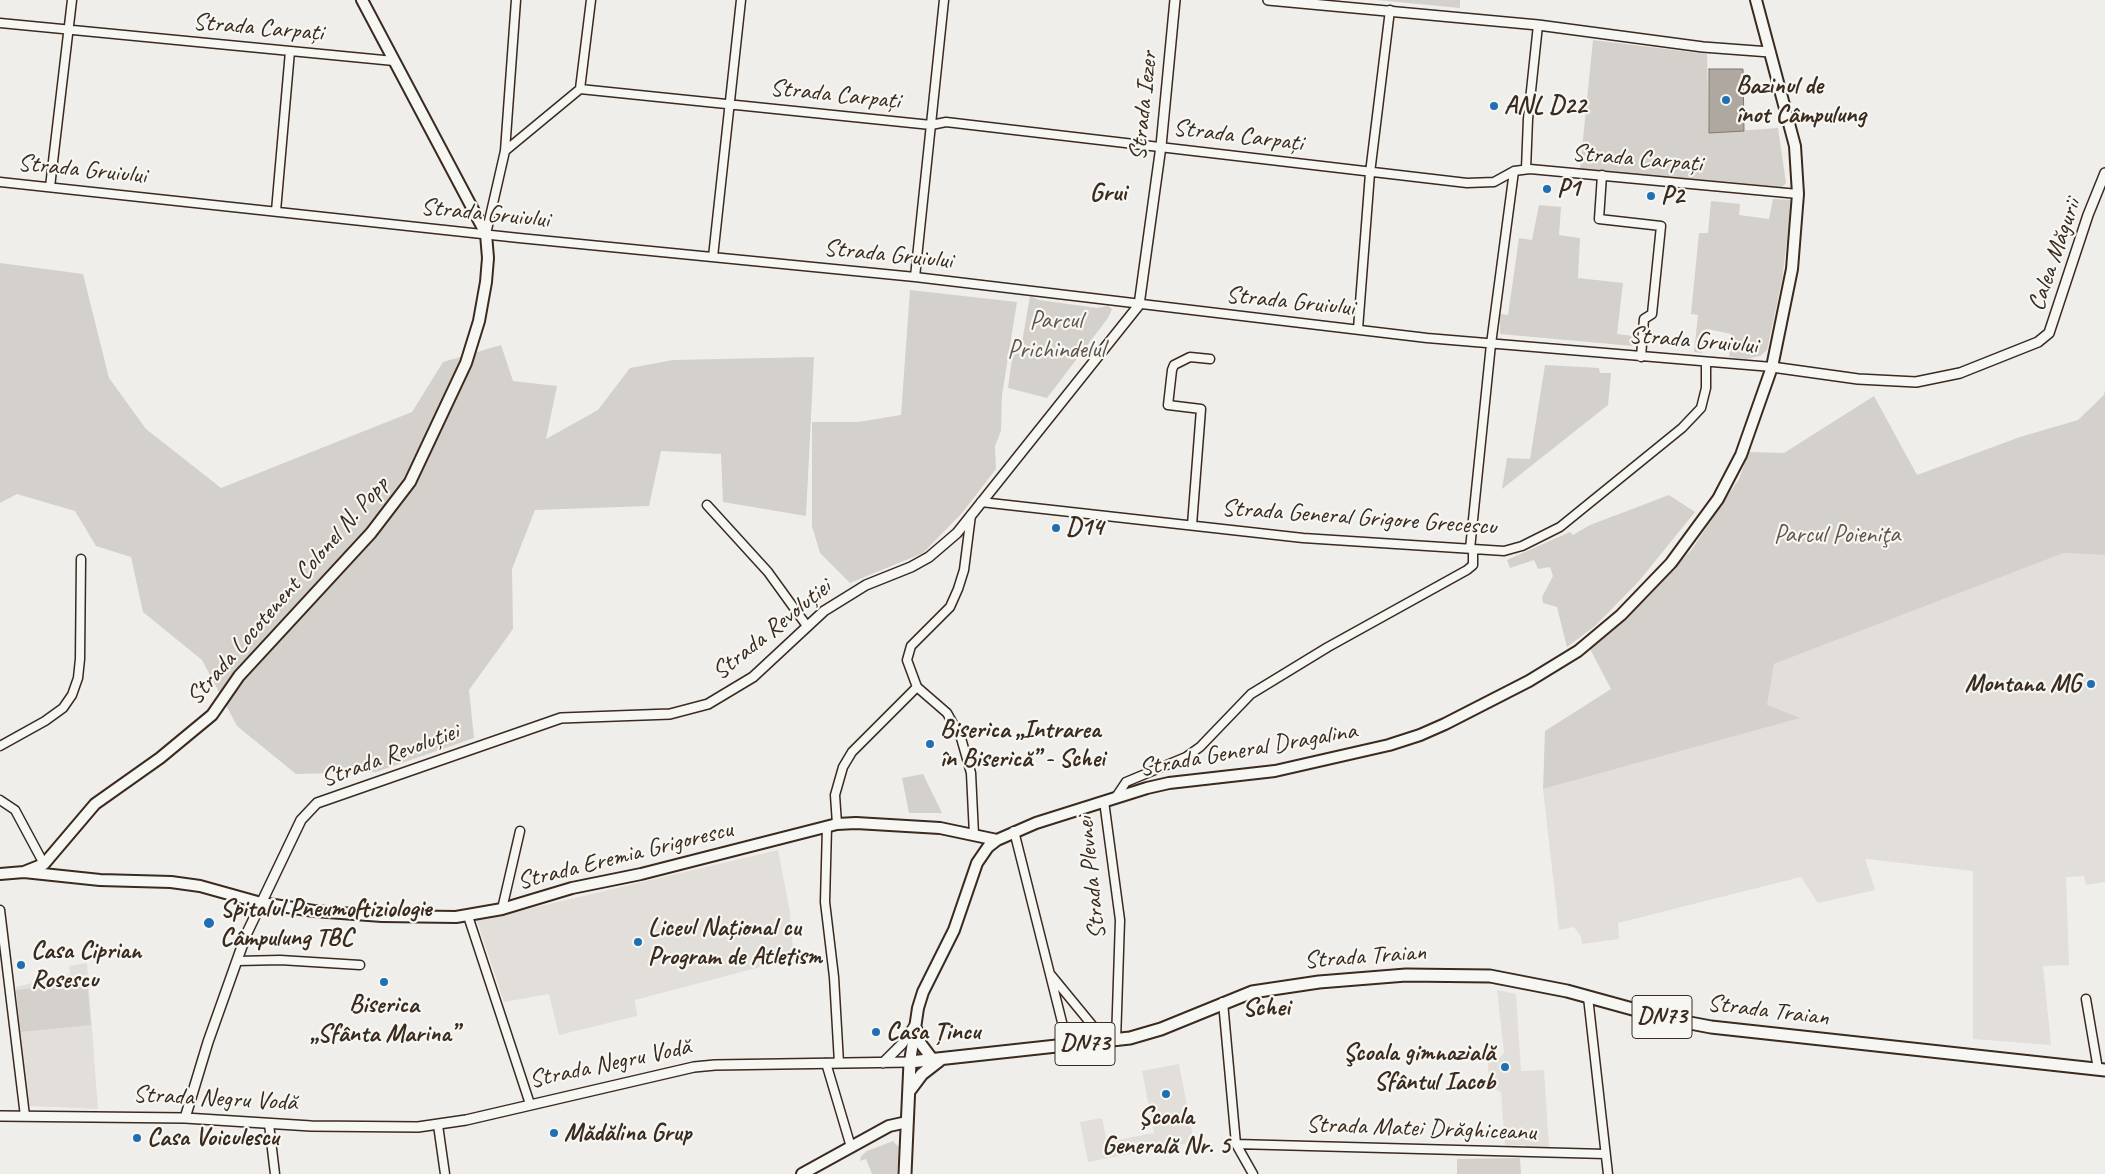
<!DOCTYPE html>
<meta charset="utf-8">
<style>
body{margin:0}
canvas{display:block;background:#efeeea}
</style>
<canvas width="2105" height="1174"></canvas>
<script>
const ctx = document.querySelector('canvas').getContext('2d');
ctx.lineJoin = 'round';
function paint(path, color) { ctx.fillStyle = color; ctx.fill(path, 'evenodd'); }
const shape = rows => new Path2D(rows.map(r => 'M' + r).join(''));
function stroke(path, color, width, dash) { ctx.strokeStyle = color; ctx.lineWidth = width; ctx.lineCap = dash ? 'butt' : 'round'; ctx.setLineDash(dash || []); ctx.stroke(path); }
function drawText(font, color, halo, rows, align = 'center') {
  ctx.font = font + ' Caveat,sans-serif'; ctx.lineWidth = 4.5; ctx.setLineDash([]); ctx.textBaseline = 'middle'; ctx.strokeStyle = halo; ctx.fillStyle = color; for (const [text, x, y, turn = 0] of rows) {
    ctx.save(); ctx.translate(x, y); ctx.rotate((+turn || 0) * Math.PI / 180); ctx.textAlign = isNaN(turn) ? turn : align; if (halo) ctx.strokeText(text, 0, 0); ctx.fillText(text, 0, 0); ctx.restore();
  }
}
paint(shape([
 [2064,553,2105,555,2105,882,2086,885,2084,876,2066,877,2069,965,2043,966,2051,1045,1973,1039,1973,871,1865,859,1875,890,1818,903,1801,877,1618,923,1619,939,1582,944,1581,937,1574,927,1559,930,1543,789,1799,718,1766,705,1774,664],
 [778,850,790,912,794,963,764,966,635,1000,637,1016,559,1035,549,994,504,1002,477,921],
 [87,963,98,1109,28,1106,16,987,70,974,69,966],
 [1497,990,1516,994,1521,1071,1544,1070,1549,1148,1526,1149,1526,1145,1505,1146,1501,1092,1489,1087,1488,1063,1498,1060,1504,1052],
 [1179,1064,1194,1142,1088,1162,1080,1122,1102,1118,1107,1142,1154,1133,1142,1071]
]), '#e2dfdb');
paint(shape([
 [1377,0,1460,0,1460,8],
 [1593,40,1707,54,1709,133,1778,128,1786,183,1781,188,1580,169],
 [1773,199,1792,200,1782,280,1767,350,1760,356,1746,359,1729,357,1730,346,1723,345,1723,339,1731,340,1731,334,1707,329,1702,353,1694,352,1698,315,1691,314,1699,233,1708,233,1711,201,1740,204,1739,215,1769,219],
 [1539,205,1561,207,1559,235,1580,238,1578,278,1623,283,1617,334,1633,336,1633,346,1500,334,1500,314,1508,315,1519,238,1532,240],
 [0,263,83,274,109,378,146,429,221,488,412,412,443,362,501,345,513,381,557,386,546,439,598,410,630,368,673,360,814,357,806,516,723,502,721,454,661,451,649,506,535,510,512,569,513,629,469,690,474,738,376,772,296,774,237,726,202,660,143,612,131,557,96,546,75,511,17,494,0,503],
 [910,290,1017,302,1002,395,1001,431,995,446,996,469,962,513,923,553,850,583,820,553,812,526,812,422,858,422,901,415],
 [1030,296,1039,300,1097,308,1108,306,1112,309,1108,318,1047,398,1008,388,1013,352,1020,354],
 [1545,365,1599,368,1600,373,1611,373,1608,405,1502,489,1507,458,1530,459],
 [2105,390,2105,555,2064,553,1774,664,1767,705,1800,718,1543,789,1545,731,1611,689,1590,649,1646,599,1692,549,1739,479,1749,452,1784,453,1874,396,1917,475,2020,437,2078,420,2104,395],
 [1669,495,1695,512,1639,581,1595,626,1567,647,1557,607,1543,603,1542,597,1553,576,1550,567,1538,569,1534,560,1510,568,1507,560,1570,532,1573,535,1590,525],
 [923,774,942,813,909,813,902,778],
 [87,982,91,1025,20,1032,16,990],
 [893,1141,899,1147,897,1174,872,1174,866,1159,860,1161,861,1156,867,1151],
 [1520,1158,1521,1174,1457,1174,1457,1159]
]), '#d4d1cc');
const water = shape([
 [1709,69,1743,69,1744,131,1709,133,1709,69]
]);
paint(water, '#afa8a1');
stroke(water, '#81766d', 1);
const minor = shape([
 [0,23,394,61],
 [580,89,931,125,946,122,1467,183,1494,182,1514,171,1530,169,1798,194],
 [505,151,516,0],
 [1526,169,1528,119,1538,25],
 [1602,175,1599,219,1661,226,1652,314,1644,319,1641,357],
 [0,182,519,238,915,277,1427,338,1772,367],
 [50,187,72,0],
 [276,211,290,51],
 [486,234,505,151,580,89,591,0],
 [713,257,741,0],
 [915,277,944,0],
 [1358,329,1370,173,1390,10],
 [981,502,1303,538,1504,551,1522,546,1560,527,1682,428,1701,408,1706,388,1706,362],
 [707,505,768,572,807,626],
 [971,515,964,570,958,589,950,607,911,646,907,660,917,687,947,713,961,738,971,773,974,835],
 [1192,525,1201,409,1168,405,1172,370,1174,365,1190,357,1210,359],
 [1470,549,1491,344,1514,171],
 [0,746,45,721,63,708,72,695,78,678,80,659,81,559],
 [1116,797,1126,782,1186,757,1200,747,1251,694,1328,647,1467,570,1473,565,1473,549],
 [0,800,15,810,44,864],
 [1104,801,1120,920,1116,1041],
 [837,824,835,795,843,767,852,752,917,687],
 [827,827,825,902,834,977,839,1063],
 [1014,831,1068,1046],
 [502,909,520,831],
 [0,910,25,1116],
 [468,916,530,1104],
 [237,961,280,960,360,965],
 [1051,975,1106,1042],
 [1588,997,1608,1174],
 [2086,999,2098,1069],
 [1223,1002,1236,1144,1253,1174],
 [826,1063,851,1147],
 [269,1124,275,1174],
 [438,1125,445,1174],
 [1236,1144,1605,1154]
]);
const tertiary = shape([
 [1268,0,1538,25,1703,47,1770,52],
 [1772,367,1858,379,1916,382,1960,373,2038,342,2049,333,2088,215,2105,173],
 [883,1063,902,1044,915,1025],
 [0,1116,185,1118,311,1126,418,1127,466,1120,694,1067,715,1065,910,1062],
 [185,1118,208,1042,246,935,301,820,317,803,561,718,670,714,708,704,753,677,824,611,866,585,911,567,929,557,957,533,1139,305,1161,146,1175,0]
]);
const secondary = shape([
 [24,872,44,864,95,804,160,758,212,715,239,676,371,533,410,482,466,363,479,321,486,282,488,258,486,234,362,0],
 [0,874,24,872,100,880,171,882,200,886,261,903,314,911,382,916,456,917,502,909,572,888,641,874,837,824,856,823,940,828,997,840],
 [916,1028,921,1044,933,1060],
 [910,1062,918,1008,923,992,954,930,977,863,988,847,997,840,1036,823,1147,788,1169,783,1275,771,1389,745,1420,735,1445,724,1529,681,1578,651,1621,615,1671,563,1718,499,1741,455,1772,367,1792,269,1798,194,1795,146,1756,0],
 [802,1174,889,1126,907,1122]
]);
const primary = shape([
 [910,1090,922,1074,940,1060],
 [905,1174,910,1062,1130,1038,1161,1029,1252,992,1319,982,1406,975,1490,976,1567,991,1669,1019,1711,1027,2105,1070]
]);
stroke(minor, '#3b2a1e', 11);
stroke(tertiary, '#3b2a1e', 12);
stroke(secondary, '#3b2a1e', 14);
stroke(primary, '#3b2a1e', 15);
stroke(minor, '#f6f6f2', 8);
stroke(tertiary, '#f6f6f2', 9);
stroke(secondary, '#f6f6f2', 10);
stroke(primary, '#f6f6f2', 11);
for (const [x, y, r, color] of [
 [1726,100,5,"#1f6fb2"],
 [1494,106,5,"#1f6fb2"],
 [1547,189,5,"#1f6fb2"],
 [1651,196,5,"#1f6fb2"],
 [1056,528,5,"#1f6fb2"],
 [2091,684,5,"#1f6fb2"],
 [930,744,5,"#1f6fb2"],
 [209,923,6,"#1f6fb2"],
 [638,942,5,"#1f6fb2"],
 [21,965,5,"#1f6fb2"],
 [384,982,5,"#1f6fb2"],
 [876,1032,5,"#1f6fb2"],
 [1505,1067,5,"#1f6fb2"],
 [1166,1094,5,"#1f6fb2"],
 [554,1133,5,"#1f6fb2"],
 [137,1138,5,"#1f6fb2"]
]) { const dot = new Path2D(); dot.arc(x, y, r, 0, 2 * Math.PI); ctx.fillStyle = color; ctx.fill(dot); stroke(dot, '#f6f6f2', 2); }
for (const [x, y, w] of [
 [1662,1017,60],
 [1085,1044,60]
]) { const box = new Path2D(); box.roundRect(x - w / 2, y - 21.5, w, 43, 4); ctx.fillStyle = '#f6f6f2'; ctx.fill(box); stroke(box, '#3b2a1e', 1); }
drawText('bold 24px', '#3b2a1e', null, [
 ["DN73",1662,1017],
 ["DN73",1085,1044]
]);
drawText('25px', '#3b2a1e', '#f6f6f2', [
 ["Strada Carpați",258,28,5],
 ["Strada Carpați",835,95,6],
 ["Strada Iezer",1144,106,-84],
 ["Strada Carpați",1238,136,7],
 ["Strada Carpați",1637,159,5],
 ["Strada Gruiului",82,170,6],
 ["Strada Gruiului",485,214,6],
 ["Strada Gruiului",888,255,6],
 ["Calea Măgurii",2055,255,-71],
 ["Strada Gruiului",1290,302,6],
 ["Strada Gruiului",1693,341,5],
 ["Strada General Grigore Grecescu",1359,518,4],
 ["Strada Locotenent Colonel N. Popp",288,591,-49],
 ["Strada Revoluției",772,630,-39],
 ["Strada General Dragalina",1248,750,-10],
 ["Strada Revoluției",390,756,-20],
 ["Strada Eremia Grigorescu",625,856,-14],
 ["Strada Plevnei",1092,878,-96],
 ["Strada Traian",1365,957,-4],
 ["Strada Traian",1768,1011,7],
 ["Strada Negru Vodă",610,1064,-12],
 ["Strada Negru Vodă",215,1099,3],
 ["Strada Matei Drăghiceanu",1421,1129,2]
]);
drawText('bold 25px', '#3b2a1e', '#f6f6f2', [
 ["Bazinul de",1736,86],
 ["înot Câmpulung",1736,115],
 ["ANL D22",1504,106],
 ["P1",1557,189],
 ["P2",1661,196],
 ["D14",1066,528],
 ["Montana MG",2081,684,"right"],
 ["Biserica „Intrarea",940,730],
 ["în Biserică” - Schei",940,759],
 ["Spitalul Pneumoftiziologie",220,909],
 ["Câmpulung TBC",220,938],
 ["Liceul Național cu",648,928],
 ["Program de Atletism",648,957],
 ["Casa Ciprian",31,951],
 ["Rosescu",31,980],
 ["Biserica",384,1005,"center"],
 ["„Sfânta Marina”",384,1034,"center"],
 ["Casa Țincu",886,1032],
 ["Şcoala gimnazială",1495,1053,"right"],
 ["Sfântul Iacob",1495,1082,"right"],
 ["Școala",1166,1117,"center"],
 ["Generală Nr. 5",1166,1146,"center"],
 ["Mădălina Grup",564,1133],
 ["Casa Voiculescu",147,1138]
], 'left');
drawText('25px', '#61544a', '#f6f6f2', [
 ["Parcul",1056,321],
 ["Prichindelul",1056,350],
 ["Parcul Poieniţa",1837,535]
]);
drawText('bold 26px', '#3b2a1e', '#f6f6f2', [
 ["Grui",1108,193],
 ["Schei",1266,1008]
]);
</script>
